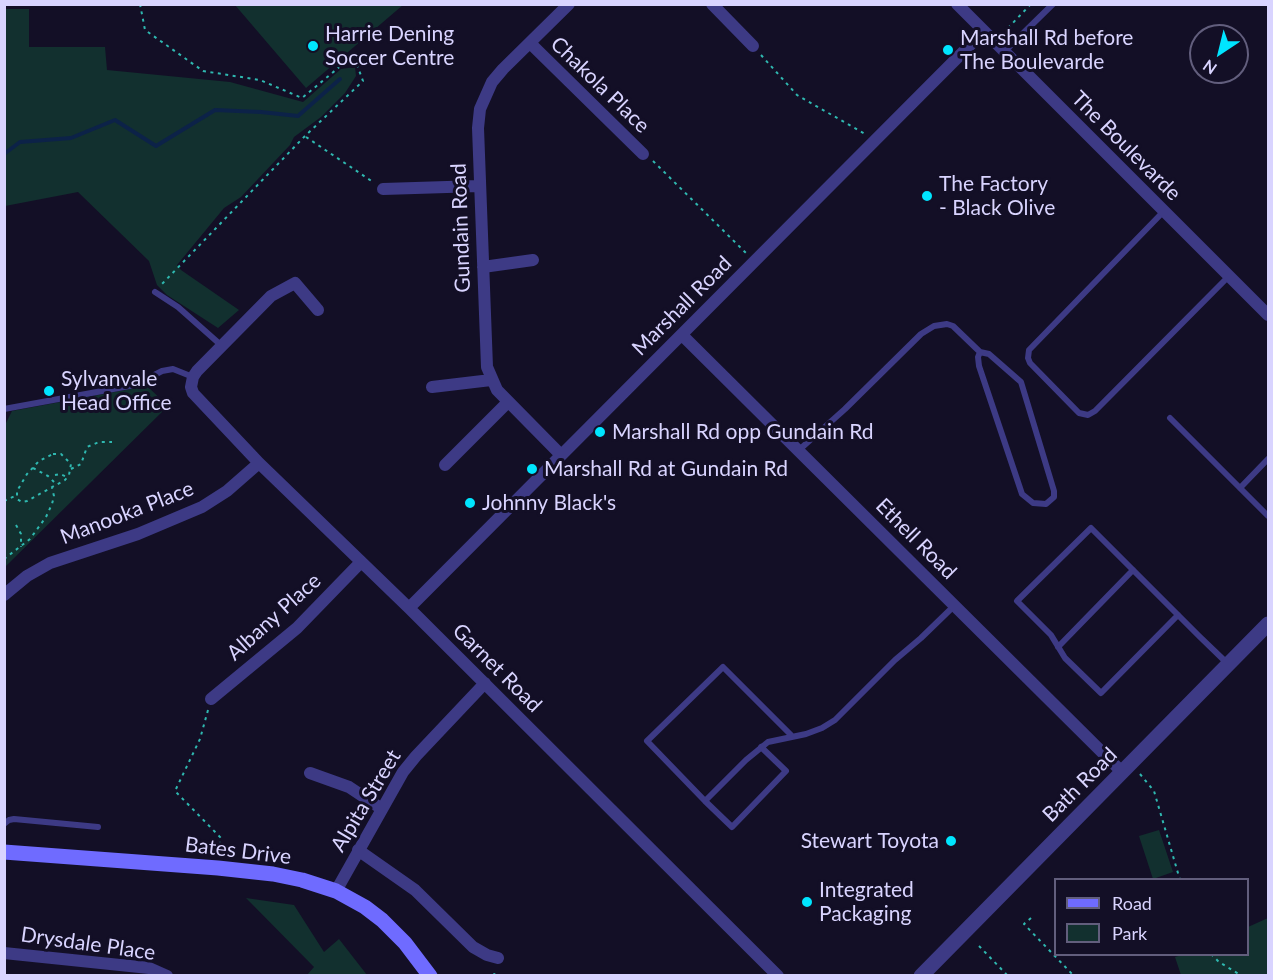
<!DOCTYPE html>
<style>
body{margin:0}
#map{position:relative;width:1273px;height:980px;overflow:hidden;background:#130f26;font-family:Lato,sans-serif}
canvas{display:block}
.frame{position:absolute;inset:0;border:6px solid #d9d4ff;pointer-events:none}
.legend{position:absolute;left:1054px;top:878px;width:195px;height:78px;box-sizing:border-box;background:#130f26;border:2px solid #625e7d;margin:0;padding:8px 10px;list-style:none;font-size:18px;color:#d9d4ff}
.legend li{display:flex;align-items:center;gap:12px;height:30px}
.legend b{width:30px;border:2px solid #625e7d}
.north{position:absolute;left:1189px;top:24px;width:60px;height:60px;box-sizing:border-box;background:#130f26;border:2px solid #625e7d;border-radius:50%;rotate:215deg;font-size:16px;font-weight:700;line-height:24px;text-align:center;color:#d9d4ff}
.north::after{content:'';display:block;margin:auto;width:21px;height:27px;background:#00e5ff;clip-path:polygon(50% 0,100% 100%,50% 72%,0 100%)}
</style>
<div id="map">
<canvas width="1273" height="980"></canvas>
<div class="frame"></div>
<ul class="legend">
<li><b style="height:8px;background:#6f6bff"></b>Road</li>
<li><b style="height:16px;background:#12302f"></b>Park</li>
</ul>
<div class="north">N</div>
</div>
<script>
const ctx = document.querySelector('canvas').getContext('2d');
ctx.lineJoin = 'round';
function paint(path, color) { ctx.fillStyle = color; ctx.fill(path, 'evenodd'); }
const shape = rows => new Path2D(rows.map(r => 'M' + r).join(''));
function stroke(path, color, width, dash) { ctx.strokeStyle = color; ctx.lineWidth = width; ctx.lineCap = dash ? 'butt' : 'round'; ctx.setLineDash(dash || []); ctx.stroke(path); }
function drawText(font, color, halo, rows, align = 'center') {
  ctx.font = font + ' Lato,sans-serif'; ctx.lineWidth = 6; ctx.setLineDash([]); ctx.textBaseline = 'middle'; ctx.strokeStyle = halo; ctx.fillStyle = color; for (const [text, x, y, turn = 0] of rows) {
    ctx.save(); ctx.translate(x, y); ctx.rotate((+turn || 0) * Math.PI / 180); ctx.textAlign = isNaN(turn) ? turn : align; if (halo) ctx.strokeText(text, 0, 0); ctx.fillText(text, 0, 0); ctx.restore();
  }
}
paint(shape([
 [235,5,403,5,306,88],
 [5,9,29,9,29,47,105,47,107,70,230,82,303,102,341,69,355,67,356,76,345,93,321,117,294,137,290,145,241,197,224,208,177,265,181,270,239,310,218,328,167,295,157,285,149,261,78,192,5,206],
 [147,386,168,406,5,567,4,427,12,411],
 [1159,830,1173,872,1153,879,1139,836],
 [246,898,294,905,324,952,339,939,367,975,307,975,314,967],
 [1268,918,1268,975,1181,975,1175,957,1182,955,1248,954,1248,927]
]), '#12302f');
stroke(shape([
 [4,154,20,142,71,138,115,120,156,146,215,110,261,112,298,116,340,79]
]), '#0c2248', 4);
stroke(shape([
 [140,4,145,30,203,71,260,80,302,98,343,64,356,62,363,81,305,136,161,285],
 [1008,28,1031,4],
 [761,55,797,95,865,134],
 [306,137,373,182],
 [653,161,747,254],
 [53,454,61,454,71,464,69,475,65,480,27,501,22,502,17,499,17,491,27,474,39,461,53,454],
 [33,468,48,476,57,485],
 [71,469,81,464,87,447,99,442,112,442],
 [55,475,60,474,67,477],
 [4,501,15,496],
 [16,525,21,534,21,547],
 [4,559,30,539,46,517,52,504,54,496,52,488],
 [208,710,200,739,175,791,221,838,219,853],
 [1140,774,1154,791,1180,880],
 [1031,918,1024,924,1074,976],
 [979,946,1008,976],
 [1211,954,1219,962,1242,976],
 [494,976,495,969],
 [1267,976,1268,974]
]), '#2fb8b0', 2, [3, 4.5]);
stroke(shape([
 [1004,52,1053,4],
 [1164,211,1029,350,1028,358,1030,363,1079,413,1088,415,1095,411,1229,276],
 [155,292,178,307,222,346],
 [4,409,135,385,162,371,173,369,193,377],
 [1170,418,1268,516],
 [799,450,845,409,921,334,934,326,947,324,953,326,980,352,989,354,1021,382,1054,491,1054,497,1046,504,1033,503,1022,494,979,366,978,357,980,352],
 [1240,488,1268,459],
 [1178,615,1101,693,1065,658,1051,635,1017,601,1091,528,1199,636,1228,664],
 [1058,647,1133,570],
 [792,736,723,667,647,741,705,801,746,760,768,742,806,734,822,728,835,720,895,660,921,638,955,605],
 [705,801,732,827,786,771,761,747],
 [4,824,9,820,14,819,98,827]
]), '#3d3a85', 6);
stroke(shape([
 [712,4,753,46],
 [957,4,1268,315],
 [530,43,643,154],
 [383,189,479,186],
 [483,267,533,260],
 [318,310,295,283,271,296,197,371,193,377,191,387,193,393,259,463,409,608,778,976],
 [682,335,1122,772],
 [432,387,491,380],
 [561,455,497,390,487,367,478,128,480,109,492,82,503,69,569,4],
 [445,465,508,402],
 [4,595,27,576,50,563,138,534,202,507,227,491,259,463],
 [409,608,983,32],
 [211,699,297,628,361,562],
 [310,773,349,787,382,809],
 [358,850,415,890,473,947,487,955,498,958],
 [336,891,403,772,416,756,485,683],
 [4,953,149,968,167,976]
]), '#3d3a85', 12);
stroke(shape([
 [921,976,1268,624]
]), '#3d3a85', 15);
stroke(shape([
 [4,852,218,868,273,874,302,880,336,891,365,907,382,920,405,943,430,976]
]), '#6f6bff', 15);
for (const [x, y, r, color] of [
 [313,46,6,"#00e5ff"],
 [948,50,6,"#00e5ff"],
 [927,196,6,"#00e5ff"],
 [49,391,6,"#00e5ff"],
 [600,432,6,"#00e5ff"],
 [532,469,6,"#00e5ff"],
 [470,503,6,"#00e5ff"],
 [951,841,6,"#00e5ff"],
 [807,902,6,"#00e5ff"]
]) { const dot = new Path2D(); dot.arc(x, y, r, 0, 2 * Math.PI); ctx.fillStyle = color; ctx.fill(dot); stroke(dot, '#130f26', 2); }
drawText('21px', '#d9d4ff', '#130f26', [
 ["Harrie Dening",325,34],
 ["Soccer Centre",325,58],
 ["Marshall Rd before",960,38],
 ["The Boulevarde",960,62],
 ["The Factory",939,184],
 ["- Black Olive",939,208],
 ["Sylvanvale",61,379],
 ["Head Office",61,403],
 ["Marshall Rd opp Gundain Rd",612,432],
 ["Marshall Rd at Gundain Rd",544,469],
 ["Johnny Black's",482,503],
 ["Stewart Toyota",939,841,"right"],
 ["Integrated",819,890],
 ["Packaging",819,914]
], 'left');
drawText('21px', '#d9d4ff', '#130f26', [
 ["Chakola Place",600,85,44],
 ["The Boulevarde",1126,146,45],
 ["Gundain Road",461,228,-92],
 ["Marshall Road",682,306,-45],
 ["Manooka Place",127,513,-21],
 ["Ethell Road",916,539,45],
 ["Albany Place",274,617,-42],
 ["Garnet Road",497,668,45],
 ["Bath Road",1080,785,-45],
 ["Alpita Street",366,801,-59],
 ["Bates Drive",238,851,7],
 ["Drysdale Place",88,944,8]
]);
</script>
